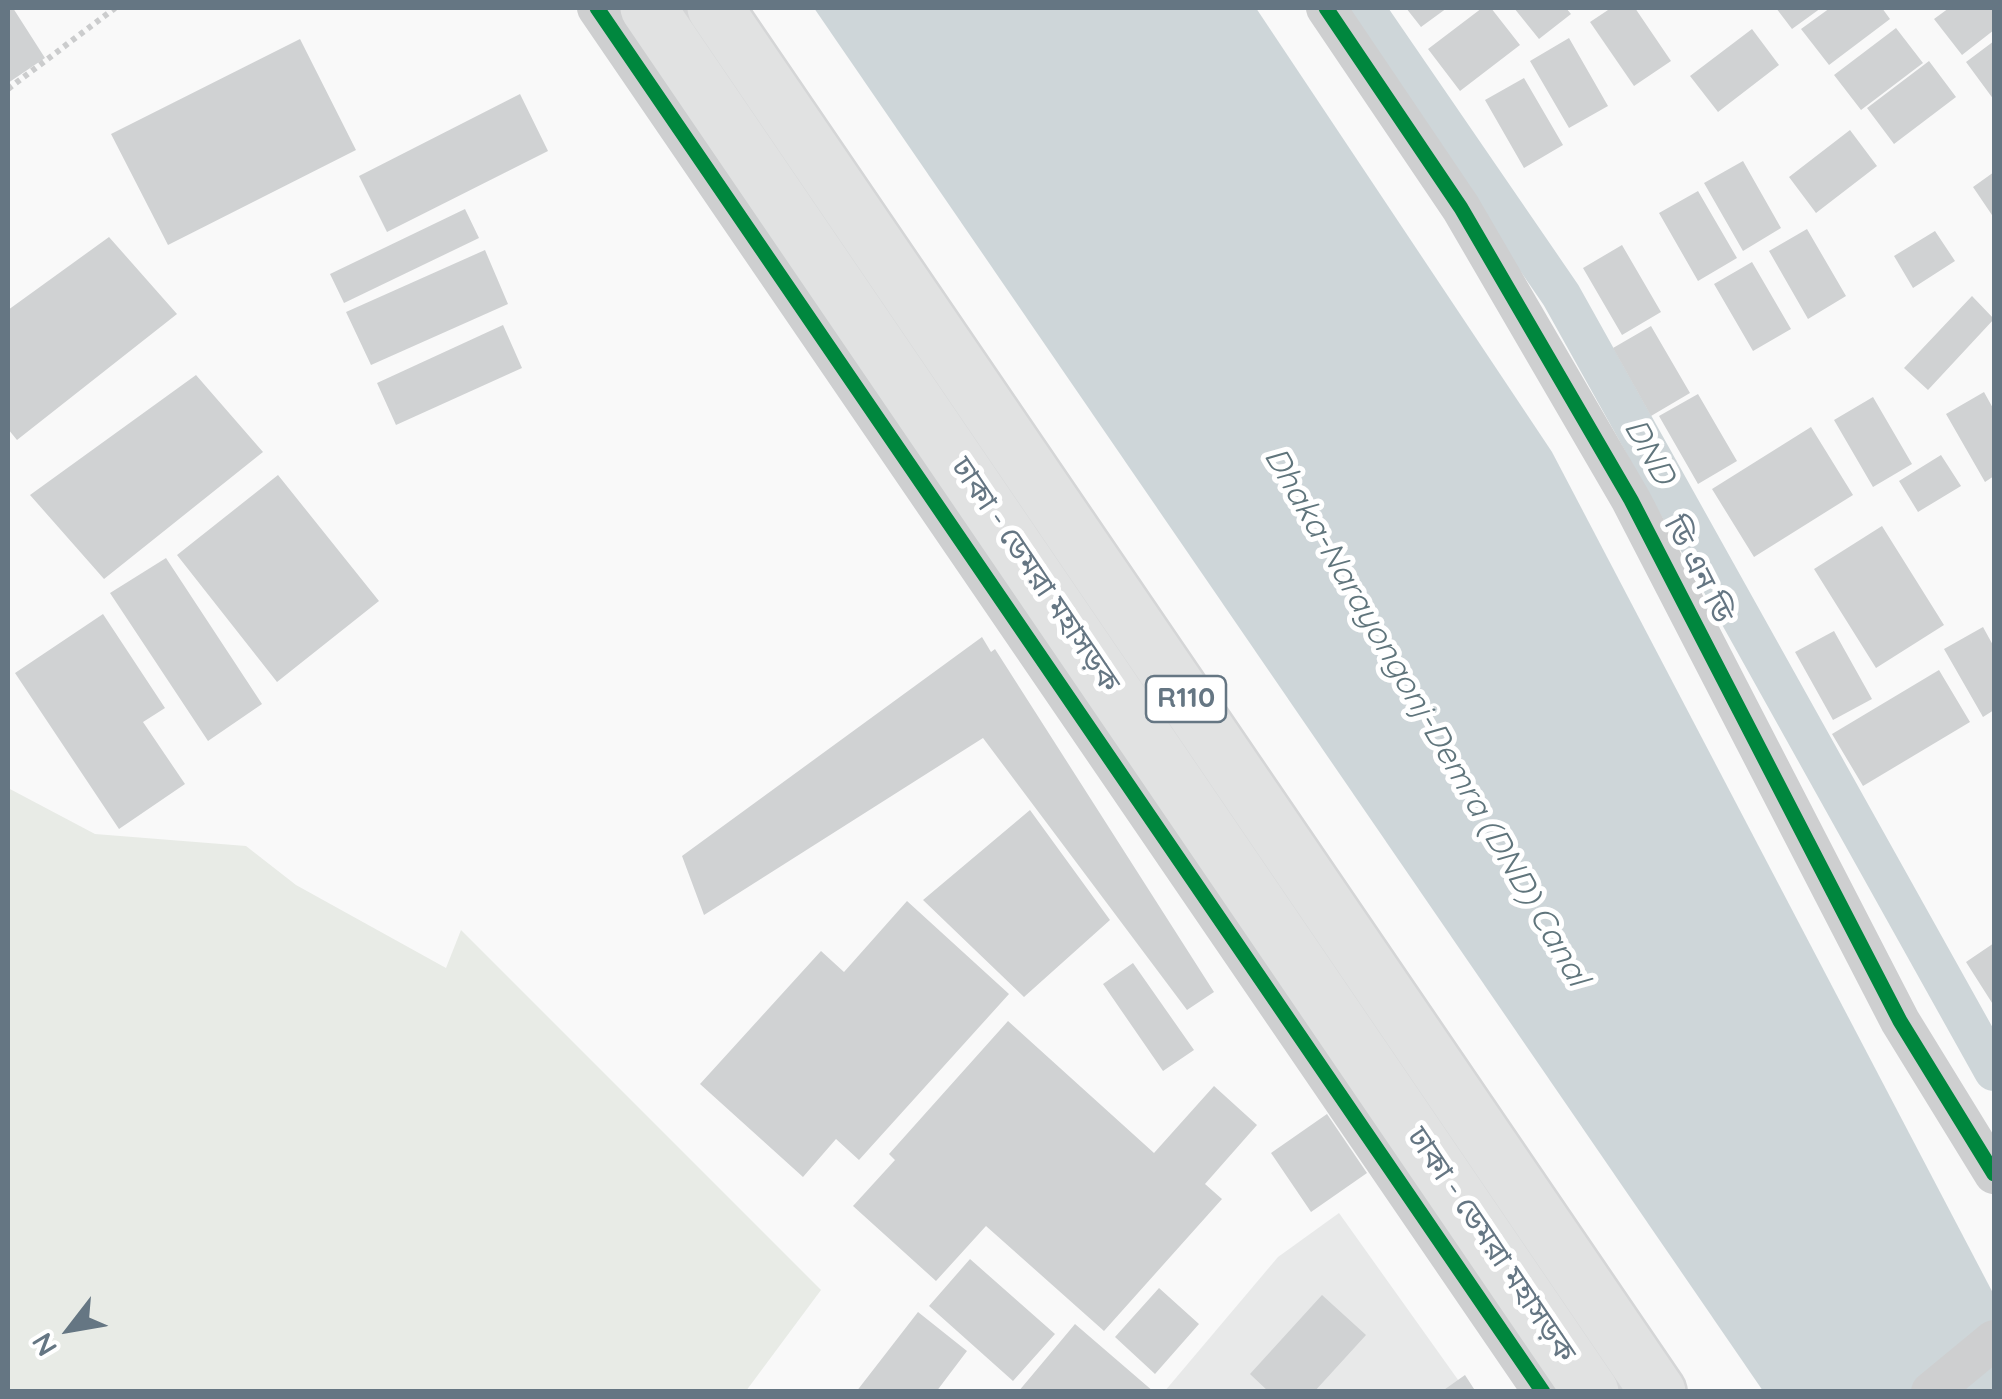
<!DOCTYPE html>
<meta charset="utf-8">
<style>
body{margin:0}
#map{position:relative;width:2002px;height:1399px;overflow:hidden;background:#f9f9f9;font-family:Quicksand,sans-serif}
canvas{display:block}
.frame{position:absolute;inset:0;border:10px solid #657683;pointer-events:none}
.north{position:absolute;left:20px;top:1279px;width:100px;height:100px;-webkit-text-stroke:8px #fff;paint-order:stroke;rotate:239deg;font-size:28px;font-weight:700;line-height:40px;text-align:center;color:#657683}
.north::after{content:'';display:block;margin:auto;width:35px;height:45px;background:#657683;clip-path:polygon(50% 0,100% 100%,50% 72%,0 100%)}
</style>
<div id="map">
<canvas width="2002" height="1399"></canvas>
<div class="frame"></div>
<div class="north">N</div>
</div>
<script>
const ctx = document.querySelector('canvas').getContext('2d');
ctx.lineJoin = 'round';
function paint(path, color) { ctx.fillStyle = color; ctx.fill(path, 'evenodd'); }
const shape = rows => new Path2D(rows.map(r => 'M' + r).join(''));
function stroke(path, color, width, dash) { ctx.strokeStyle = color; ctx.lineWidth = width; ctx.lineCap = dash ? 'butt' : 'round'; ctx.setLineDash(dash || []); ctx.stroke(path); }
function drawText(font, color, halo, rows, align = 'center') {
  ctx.font = font + ' Quicksand,"Noto Sans Bengali",sans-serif'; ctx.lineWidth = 10; ctx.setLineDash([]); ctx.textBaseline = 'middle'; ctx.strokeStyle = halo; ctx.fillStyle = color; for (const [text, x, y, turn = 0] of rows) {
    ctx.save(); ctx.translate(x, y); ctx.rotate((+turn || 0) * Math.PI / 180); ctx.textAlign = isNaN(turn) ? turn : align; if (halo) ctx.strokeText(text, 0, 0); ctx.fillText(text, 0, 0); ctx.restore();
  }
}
paint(shape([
 [1339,1213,1466,1391,1164,1392,1278,1257]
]), '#e8e9e9');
paint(shape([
 [8,788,95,834,246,846,296,885,446,968,461,930,821,1290,746,1391,8,1391]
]), '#e8ebe6');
paint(shape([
 [814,8,1256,8,1552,452,1994,1295,1994,1391,1763,1391]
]), '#ced6d9');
stroke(shape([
 [1364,8,1561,295,1994,1071]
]), '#ced6d9', 40);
paint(shape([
 [8,8,13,8,45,58,8,83],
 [1406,8,1447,8,1421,27],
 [1482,8,1491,8,1520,45,1460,91,1428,49],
 [1514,8,1566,8,1571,14,1539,39],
 [1611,8,1635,8,1671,61,1634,86,1590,22],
 [1776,8,1821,8,1792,29],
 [1830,8,1882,8,1890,19,1829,65,1801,29],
 [1949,8,1994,8,1994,30,1962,55,1934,19],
 [1896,28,1923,63,1861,110,1834,75],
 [1752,29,1779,65,1718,112,1690,76],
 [1569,38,1608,106,1569,128,1530,61],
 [300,39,356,150,168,245,111,134],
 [1994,41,1994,100,1966,62],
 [1929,61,1956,97,1894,144,1867,108],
 [1524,78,1563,145,1524,168,1485,100],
 [520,94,548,151,387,232,359,176],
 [1850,130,1877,166,1816,213,1789,177],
 [1743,161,1781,228,1743,251,1704,183],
 [1994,172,1994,218,1973,187],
 [1698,191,1737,258,1698,281,1659,213],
 [465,209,479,238,344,303,330,274],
 [1807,229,1846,296,1808,319,1769,251],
 [1935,231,1955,261,1913,288,1894,256],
 [109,237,177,314,17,440,8,429,8,310],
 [1622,245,1661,312,1622,335,1583,268],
 [485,250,508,304,371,365,346,312],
 [1752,262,1791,329,1753,351,1714,284],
 [1972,296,1994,319,1928,390,1904,368],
 [503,325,522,368,396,425,377,383],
 [1651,326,1690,393,1651,416,1613,348],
 [196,375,263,452,104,579,30,495],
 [1984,392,1994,410,1994,476,1985,482,1946,414],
 [1698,394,1737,461,1698,484,1659,416],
 [1873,397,1912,464,1873,487,1834,420],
 [1811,427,1853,495,1754,557,1712,489],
 [1941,455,1961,486,1918,512,1899,481],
 [278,475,379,601,277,682,177,555],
 [1882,526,1944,625,1876,668,1814,569],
 [166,558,262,704,208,741,110,593],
 [103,614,165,708,143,722,185,784,119,829,15,673],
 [1983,627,1994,647,1994,710,1983,717,1944,649],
 [1834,631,1872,699,1833,720,1795,652],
 [982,637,991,652,995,649,1214,992,1187,1010,983,738,704,915,682,856],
 [1939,670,1970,722,1863,786,1832,734],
 [1030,810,1110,920,1024,997,923,900],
 [907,901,1009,994,859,1160,836,1139,803,1177,700,1084,821,951,844,972],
 [1994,943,1994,1006,1966,962],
 [1133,963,1194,1050,1163,1071,1103,984],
 [1008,1021,1154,1153,1214,1086,1257,1125,1205,1184,1222,1199,1104,1331,986,1226,936,1281,853,1206,895,1160,889,1154],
 [1327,1114,1367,1173,1311,1212,1271,1153],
 [970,1259,1055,1334,1013,1381,929,1306],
 [1159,1288,1199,1324,1155,1374,1115,1337],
 [1322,1295,1366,1335,1314,1392,1269,1392,1250,1374],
 [918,1312,967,1351,936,1392,856,1392],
 [1075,1324,1154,1392,1018,1392],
 [1465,1375,1476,1392,1441,1392]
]), '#d0d2d3');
const primary = shape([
 [648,8,1591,1392],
 [715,8,1658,1392]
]);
stroke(primary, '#d5d6d7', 60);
stroke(shape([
 [8,89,115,8]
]), '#cbcccd', 6, [5, 5]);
stroke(shape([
 [597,8,1543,1392],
 [1326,8,1461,208,1631,500,1900,1021,1994,1174],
 [1931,1392,1994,1340]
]), '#cecfd0', 40);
stroke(primary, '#e1e2e2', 55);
stroke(shape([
 [597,8,1543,1392],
 [1326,8,1461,208,1631,500,1900,1021,1994,1174]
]), '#00873e', 15);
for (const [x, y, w] of [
 [1186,699,80]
]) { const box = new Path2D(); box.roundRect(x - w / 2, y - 23, w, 46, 8); ctx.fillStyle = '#fff'; ctx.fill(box); stroke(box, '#657683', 2.5); }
drawText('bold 28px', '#657683', null, [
 ["R110",1186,699]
]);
drawText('30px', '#657683', '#fff', [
 ["ডি এন ডি",1698,570,63],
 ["ঢাকা - ডেমরা মহাসড়ক",1035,575,56],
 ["ঢাকা - ডেমরা মহাসড়ক",1491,1245,56]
]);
drawText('italic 32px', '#60757c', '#fff', [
 ["DND",1649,452,61],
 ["Dhaka-Narayongonj-Demra (DND) Canal",1426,717,60]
]);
</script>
